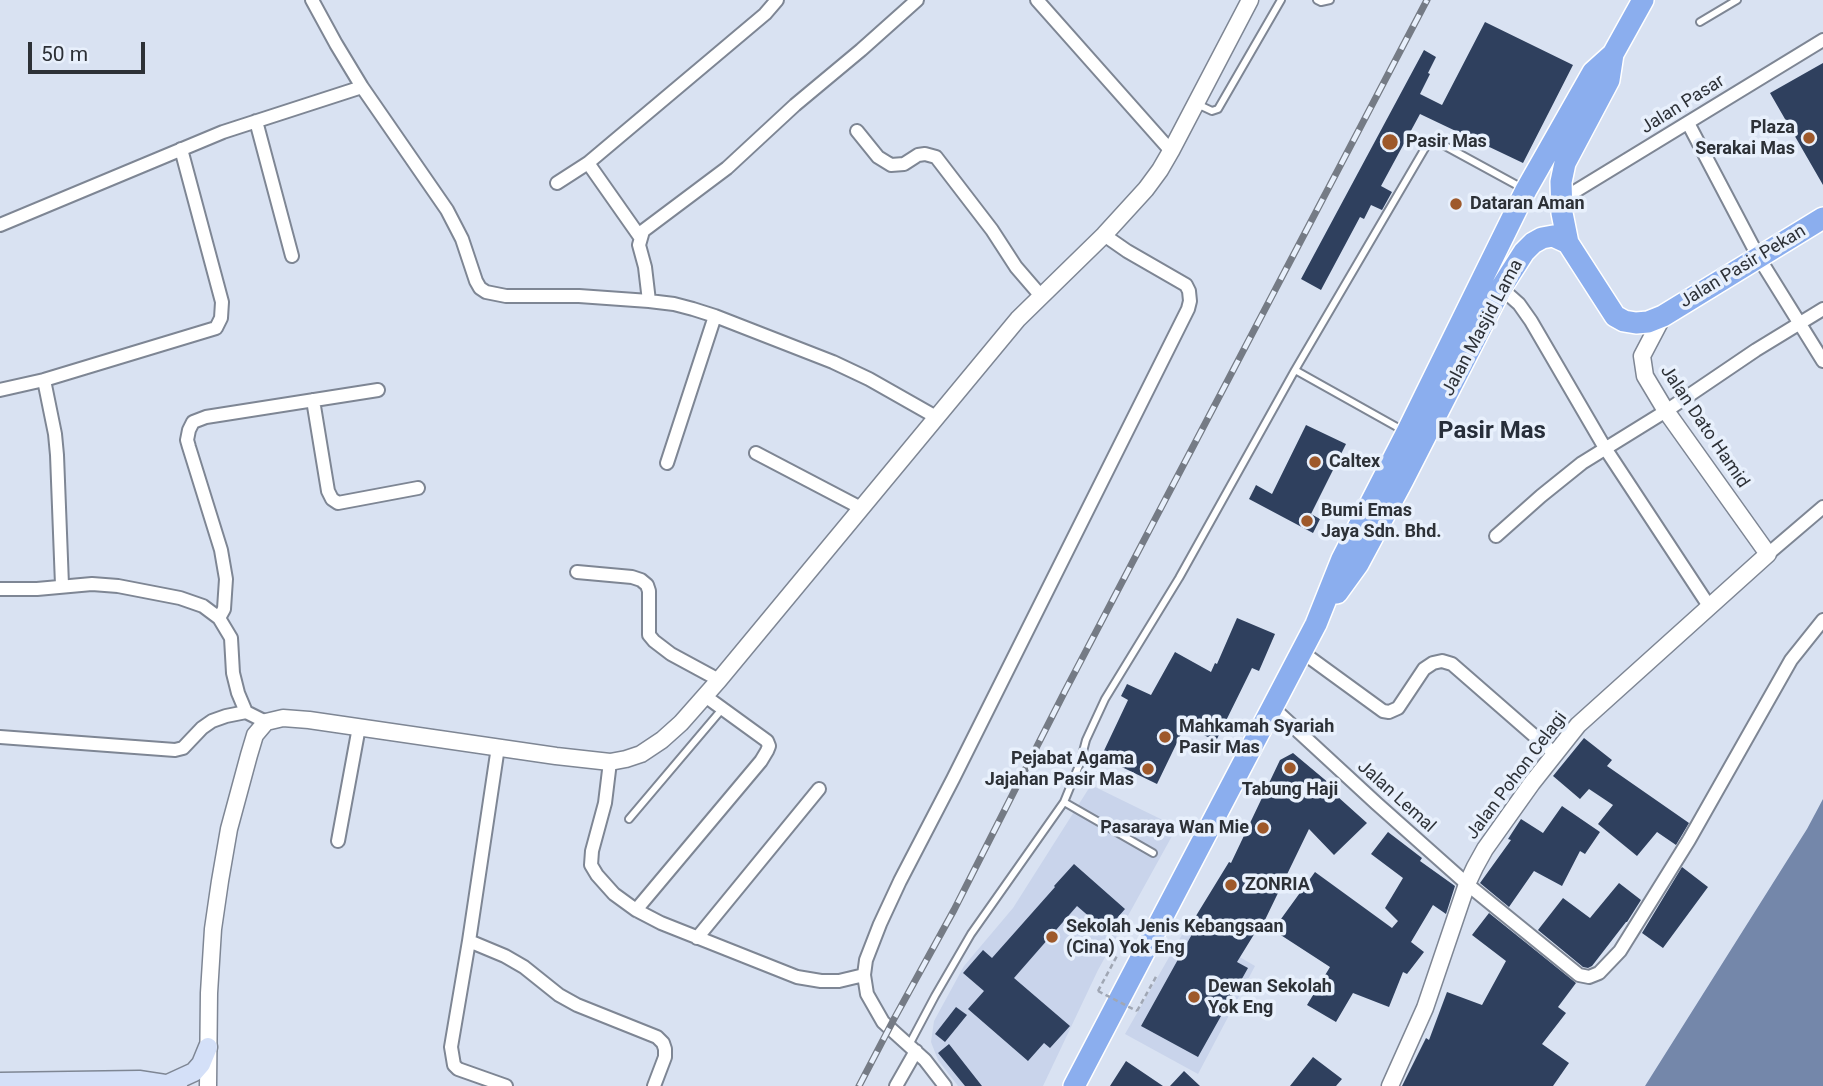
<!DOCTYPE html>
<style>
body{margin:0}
#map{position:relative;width:1823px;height:1086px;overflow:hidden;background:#d9e2f2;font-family:Roboto,sans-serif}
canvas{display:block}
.scale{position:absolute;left:28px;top:42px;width:117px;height:32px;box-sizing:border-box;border:4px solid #2d3137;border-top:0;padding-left:9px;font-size:21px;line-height:24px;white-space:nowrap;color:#2d3137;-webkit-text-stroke:5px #e8f0fc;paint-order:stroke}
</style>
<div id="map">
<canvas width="1823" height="1086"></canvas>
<div class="scale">50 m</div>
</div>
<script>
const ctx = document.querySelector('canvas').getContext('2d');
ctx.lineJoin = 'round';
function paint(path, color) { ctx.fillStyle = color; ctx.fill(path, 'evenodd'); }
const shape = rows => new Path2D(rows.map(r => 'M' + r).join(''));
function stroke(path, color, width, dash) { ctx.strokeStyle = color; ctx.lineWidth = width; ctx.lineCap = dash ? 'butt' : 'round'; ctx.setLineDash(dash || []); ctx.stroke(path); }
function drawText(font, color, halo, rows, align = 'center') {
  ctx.font = font + ' Roboto,sans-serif'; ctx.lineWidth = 7; ctx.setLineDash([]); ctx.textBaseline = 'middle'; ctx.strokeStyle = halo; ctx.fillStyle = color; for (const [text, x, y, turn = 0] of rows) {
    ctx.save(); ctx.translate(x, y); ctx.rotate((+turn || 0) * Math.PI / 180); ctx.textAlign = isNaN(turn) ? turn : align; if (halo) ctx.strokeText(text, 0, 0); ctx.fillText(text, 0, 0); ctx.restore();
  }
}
paint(shape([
 [1091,785,1177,827,1098,970,1043,1086,958,1086,938,1060,931,1042,934,1021,964,966,1013,908],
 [1187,926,1255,966,1198,1074,1125,1034]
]), '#c9d4eb');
paint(shape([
 [1823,799,1823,1086,1645,1086,1807,829]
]), '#7487aa');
paint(shape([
 [1485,22,1573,65,1523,163,1420,114,1381,186,1392,192,1382,210,1371,205,1364,219,1360,217,1321,290,1301,279,1424,50,1436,57,1428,73,1430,74,1420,94,1442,105],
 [1823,63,1823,185,1770,93],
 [1306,425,1346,444,1311,514,1320,519,1313,533,1249,499,1256,485,1272,494],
 [1237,618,1275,634,1259,671,1252,668,1216,741,1185,726,1157,784,1101,757,1128,700,1121,696,1127,684,1151,695,1175,652,1211,672,1215,663,1217,664],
 [1584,738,1612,760,1607,766,1689,823,1676,845,1657,832,1637,856,1598,824,1613,805,1589,789,1580,799,1553,776],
 [1293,753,1330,784,1328,788,1367,823,1334,855,1309,829,1263,924,1261,923,1237,962,1248,968,1198,1057,1141,1026,1196,927,1191,924,1229,862,1231,863,1280,760],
 [1562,806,1600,832,1585,854,1580,851,1562,886,1534,871,1509,907,1480,883,1511,840,1508,839,1521,819,1543,833],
 [1388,832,1422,858,1420,861,1455,886,1446,914,1433,905,1411,942,1424,952,1407,974,1403,972,1389,1007,1353,993,1336,1022,1307,1005,1330,967,1273,930,1315,872,1392,928,1398,921,1385,908,1403,878,1371,854],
 [1074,864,1125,909,1106,931,1077,906,1014,978,1070,1026,1050,1048,1044,1043,1028,1061,968,1009,984,991,963,973,983,950,992,958,1055,887,1054,886],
 [1682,867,1708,887,1663,948,1642,933],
 [1619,883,1641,900,1627,922,1626,922,1592,966,1588,968,1583,967,1538,930,1563,898,1590,918],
 [1489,913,1576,983,1558,1007,1566,1013,1542,1044,1569,1063,1553,1086,1402,1086,1426,1038,1429,1040,1447,992,1482,1005,1506,961,1472,935],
 [956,1007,967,1015,945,1042,935,1034],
 [949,1044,982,1086,965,1086,938,1053],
 [1313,1057,1342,1079,1336,1086,1290,1086],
 [1126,1061,1163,1086,1110,1086],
 [1184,1071,1200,1086,1170,1086]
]), '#2f405e');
const service = shape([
 [1317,0,1321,2,1330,0],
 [1700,22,1737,0],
 [1197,104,1212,111,1218,109,1281,0],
 [1404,431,1295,370,1428,143,1432,141,1436,141,1524,189],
 [1064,802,1153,853],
 [629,819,723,708],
 [909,1045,935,996,971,934,1064,802,1080,763,1086,740,1105,699,1179,578,1295,370]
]);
const minor = shape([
 [312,0,336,44,362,87,447,210,462,239,476,281,480,288,486,292,506,296,579,296,649,301,674,304,693,309,715,316,833,362,869,379,936,417],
 [1037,0,1171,151],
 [256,121,292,256],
 [1688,123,1759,258,1823,361],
 [857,131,878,157,891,165,904,164,918,155,925,154,936,157,992,230,1016,267,1041,296],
 [588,163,640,237],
 [557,183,588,163,765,14,777,0],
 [1561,200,1823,40],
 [0,225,223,132,362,87],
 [1501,288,1519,304,1531,321,1605,448,1709,606],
 [649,301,645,267,639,245,643,231,727,168,795,105,861,50,917,0],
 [44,380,55,434,57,455,62,585],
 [0,390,44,380,216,328,221,318,222,302,181,149],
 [313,400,328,491,332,499,338,503,418,488],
 [756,453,861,508],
 [667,463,715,316],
 [1496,536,1541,496,1582,463,1666,411,1756,350,1823,309],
 [1768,554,1823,507],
 [577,572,632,577,641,580,647,585,649,591,649,635,654,641,671,654,719,680],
 [0,589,37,589,92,584,118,586,180,598,203,606,219,618],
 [1302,652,1383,711,1389,712,1398,708,1424,669,1433,663,1442,661,1452,664,1554,753],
 [1272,707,1376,803,1467,884,1579,975,1589,977,1599,973,1620,951,1689,840,1791,660,1823,620],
 [246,712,238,693,233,673,231,638,219,618,224,609,226,579,221,550,189,447,187,440,189,430,193,422,206,417,378,390],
 [0,737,175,750,183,748,202,728,212,721,226,716,246,712,266,722],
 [498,747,469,941,451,1047,454,1065,458,1069,506,1086],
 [610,762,605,803,592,851,591,865,597,875,614,894,636,910,661,923,797,977,821,981,839,981,864,975,866,960,880,924,900,881,953,779,1188,309,1190,301,1189,291,1186,285,1127,251,1104,235],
 [338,841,359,727],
 [636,910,761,761,767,751,769,746,767,741,705,696],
 [697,938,819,789],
 [469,941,505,956,524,967,559,995,577,1005,657,1037,663,1043,665,1049,665,1057,654,1086],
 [864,975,867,994,883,1022,925,1060,945,1086],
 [896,1086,916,1051]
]);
const tertiary = shape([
 [208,1086,209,993,213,929,220,881,229,829,249,755,255,735,266,722,283,718,309,720,556,756,610,762,626,759,641,754,662,740,681,723,719,680,1018,319,1104,235,1146,189,1160,170,1171,151,1250,0],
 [1390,1086,1425,1008,1467,884,1475,867,1485,849,1532,783,1578,725,1768,554,1666,411,1645,376,1642,356,1663,316]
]);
const secondary = shape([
 [0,1082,139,1080,178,1086],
 [170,1083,194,1072,201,1064,208,1047]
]);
const trunk = shape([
 [1613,54,1609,80,1565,163,1561,182,1562,213,1568,243,1615,316,1624,321,1636,323,1648,322,1663,316,1823,218],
 [1337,593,1358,564,1403,480,1501,288,1524,252,1533,243,1542,238,1553,236,1568,243],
 [1074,1086,1316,624,1342,559,1407,432,1526,190,1593,72,1613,54,1643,0]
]);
stroke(service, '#7e8694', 10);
stroke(minor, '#7e8694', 16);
stroke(tertiary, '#7e8694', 19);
stroke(secondary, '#7e8694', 21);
stroke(trunk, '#fff', 24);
stroke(shape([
 [1098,991,1118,954],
 [1137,1011,1157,975]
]), '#a0a7b4', 2.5, [5, 3.5]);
stroke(service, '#fff', 6);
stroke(minor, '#fff', 12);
stroke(tertiary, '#fff', 16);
stroke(secondary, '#d4e0f8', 18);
stroke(trunk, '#8baeee', 21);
const rail = shape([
 [859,1086,894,1019,954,910,1065,691,1427,0]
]);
stroke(rail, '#757b85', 7);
stroke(rail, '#e8f0fc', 4.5, [13]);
stroke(shape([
 [1098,991,1137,1011]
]), '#a0a7b4', 2.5, [5, 3.5]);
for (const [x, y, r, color] of [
 [1809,138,7,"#9e592b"],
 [1390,142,9,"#9e592b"],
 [1456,204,7,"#9e592b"],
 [1315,462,7,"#9e592b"],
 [1307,521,7,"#9e592b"],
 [1165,737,7,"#9e592b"],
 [1290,768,7,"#9e592b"],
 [1148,769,7,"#9e592b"],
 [1263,828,7,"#9e592b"],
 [1231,885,7,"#9e592b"],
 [1052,937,7,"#9e592b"],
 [1194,997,7,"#9e592b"]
]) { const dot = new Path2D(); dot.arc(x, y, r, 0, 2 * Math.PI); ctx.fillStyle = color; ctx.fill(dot); stroke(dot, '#e8f0fc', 2.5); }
drawText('18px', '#2d3137', '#e8f0fc', [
 ["Jalan Pasar",1683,105,-32],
 ["Jalan Pasir Pekan",1743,267,-31],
 ["Jalan Masjid Lama",1483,328,-62],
 ["Jalan Dato Hamid",1704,427,56],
 ["Jalan Pohon Celagi",1517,776,-53],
 ["Jalan Lemal",1396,797,42]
]);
drawText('bold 18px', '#2d3137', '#e8f0fc', [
 ["Plaza",1795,128,"right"],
 ["Serakai Mas",1795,149,"right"],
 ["Pasir Mas",1406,142],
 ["Dataran Aman",1470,204],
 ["Caltex",1329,462],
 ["Bumi Emas",1321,511],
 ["Jaya Sdn. Bhd.",1321,532],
 ["Mahkamah Syariah",1179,727],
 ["Pasir Mas",1179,748],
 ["Pejabat Agama",1134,759,"right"],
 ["Jajahan Pasir Mas",1134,780,"right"],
 ["Tabung Haji",1290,790,"center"],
 ["Pasaraya Wan Mie",1249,828,"right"],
 ["ZONRIA",1245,885],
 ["Sekolah Jenis Kebangsaan",1066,927],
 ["(Cina) Yok Eng",1066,948],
 ["Dewan Sekolah",1208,987],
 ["Yok Eng",1208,1008]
], 'left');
drawText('bold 24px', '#272e3a', '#e8f0fc', [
 ["Pasir Mas",1492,432]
]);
</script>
